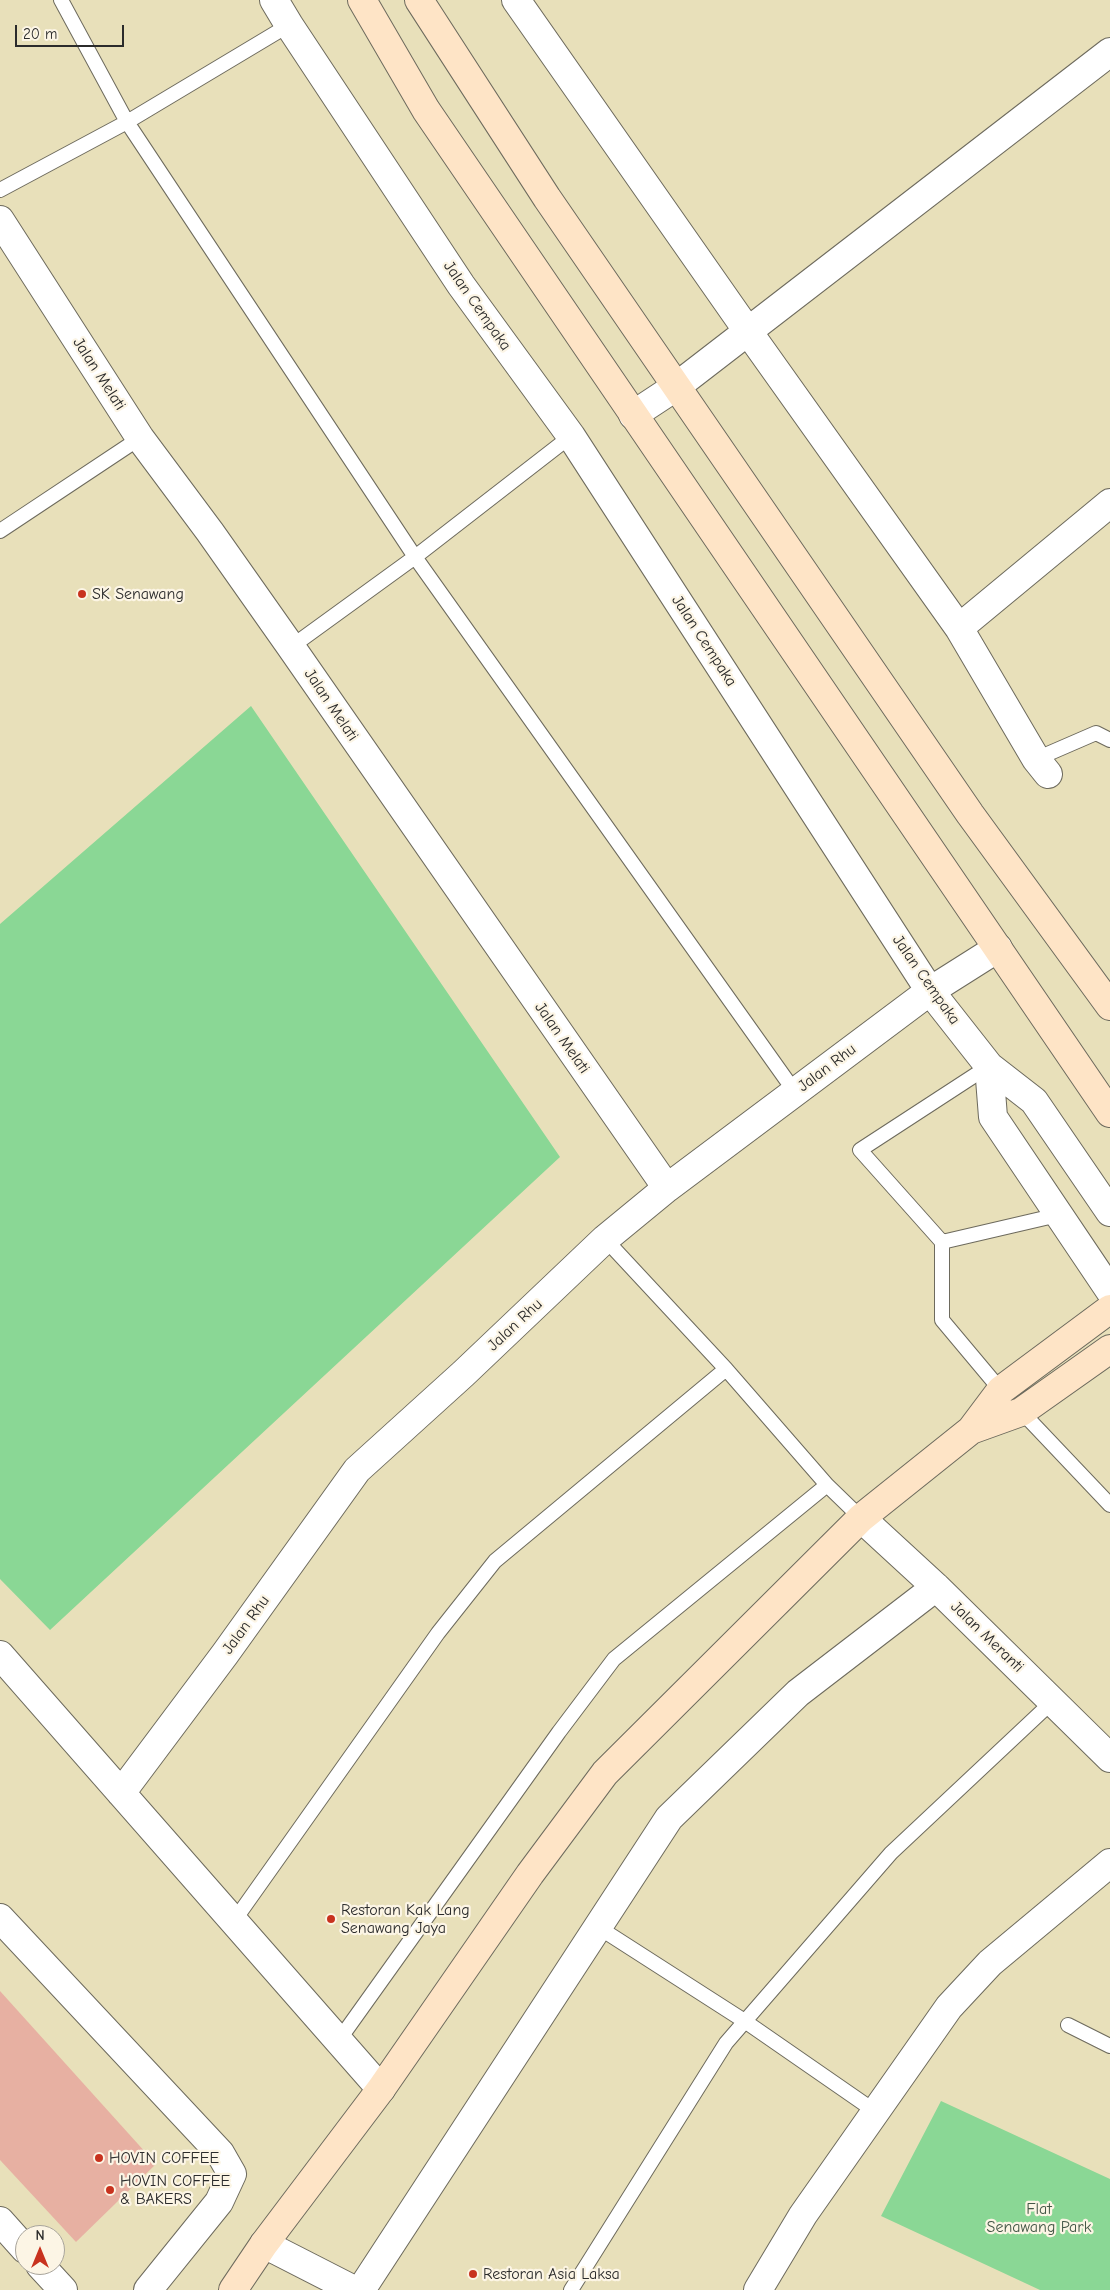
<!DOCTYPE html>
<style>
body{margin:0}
#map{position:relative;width:1110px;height:2290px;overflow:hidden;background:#e8e0ba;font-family:"Comic Neue",sans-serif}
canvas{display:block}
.north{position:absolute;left:15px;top:2225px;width:50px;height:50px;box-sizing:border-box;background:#fcf5e5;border:1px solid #a8a49b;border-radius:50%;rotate:0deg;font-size:14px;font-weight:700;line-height:20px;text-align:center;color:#2b2b2b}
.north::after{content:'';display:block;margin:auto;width:18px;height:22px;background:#c8321e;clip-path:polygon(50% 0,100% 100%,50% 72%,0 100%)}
.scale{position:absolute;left:15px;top:25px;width:109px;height:22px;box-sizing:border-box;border:2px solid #2b2b2b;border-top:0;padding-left:6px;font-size:15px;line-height:18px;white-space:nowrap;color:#2b2b2b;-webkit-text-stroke:4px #fcf5e5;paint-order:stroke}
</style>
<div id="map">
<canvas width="1110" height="2290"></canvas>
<div class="north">N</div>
<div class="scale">20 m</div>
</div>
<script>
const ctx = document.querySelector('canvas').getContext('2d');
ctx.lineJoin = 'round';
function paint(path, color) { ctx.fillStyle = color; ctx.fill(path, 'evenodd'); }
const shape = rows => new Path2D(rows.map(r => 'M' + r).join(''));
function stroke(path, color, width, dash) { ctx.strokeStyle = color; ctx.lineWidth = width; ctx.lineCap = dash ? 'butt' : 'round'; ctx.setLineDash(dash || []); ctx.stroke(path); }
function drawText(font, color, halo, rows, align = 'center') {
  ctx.font = font + ' "Comic Neue",sans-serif'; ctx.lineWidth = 4.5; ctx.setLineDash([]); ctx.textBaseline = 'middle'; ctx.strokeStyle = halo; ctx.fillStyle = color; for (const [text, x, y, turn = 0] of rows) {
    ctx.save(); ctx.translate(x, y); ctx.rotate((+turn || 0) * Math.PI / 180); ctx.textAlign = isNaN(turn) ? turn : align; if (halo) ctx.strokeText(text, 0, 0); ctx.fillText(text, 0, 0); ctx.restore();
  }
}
paint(shape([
 [251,706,560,1157,50,1630,0,1579,0,924],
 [941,2101,1110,2179,1110,2290,1040,2290,881,2216]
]), '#8ad795');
paint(shape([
 [0,1991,156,2164,76,2242,0,2160]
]), '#e7b0a2');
const lane = shape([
 [61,0,127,122,415,557,795,1092],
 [0,190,127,122,289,25],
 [0,531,140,438],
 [291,647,415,557,571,436],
 [1036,759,1096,733,1110,740],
 [989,1066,860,1150,942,1242,942,1320,1004,1394],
 [605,1239,726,1369,827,1485,861,1518],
 [942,1242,1058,1215],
 [1019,1409,1110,1505],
 [234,1921,438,1633,495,1561,726,1369],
 [598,1927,746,2022,876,2112],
 [1068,2025,1110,2046],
 [339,2040,559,1732,614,1659,827,1485],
 [571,2290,726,2043,891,1853,1053,1701]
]);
const street = shape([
 [274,0,289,25,461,285,571,436,930,991,989,1066,993,1117,1110,1291],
 [516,0,747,330,959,628,1036,759,1048,774],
 [0,220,140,438,210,532,291,647,667,1188],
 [633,415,677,386,1110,52],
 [959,628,1110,503],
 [989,1066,1034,1101,1110,1212],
 [861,1518,936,1587,1110,1758],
 [0,1655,381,2089],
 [121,1793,225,1654,357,1470,463,1374,605,1239,667,1188,930,991,998,948],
 [0,1918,220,2153,232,2174,219,2202,148,2290],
 [0,2221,25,2249],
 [264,2244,354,2290],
 [40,2265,63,2290],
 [361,2290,669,1818,798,1693,936,1587],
 [758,2290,803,2215,949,2007,990,1963,1110,1863]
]);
const secondary = shape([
 [362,0,426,110,1110,1113],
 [419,0,547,198,970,814,1110,1006],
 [971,1430,1021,1412,1110,1349],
 [233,2290,264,2244,381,2089,530,1874,605,1773,861,1518,971,1430,1001,1390,1110,1309]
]);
stroke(lane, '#6d6a5d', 16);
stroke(street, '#6d6a5d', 30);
stroke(secondary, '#6d6a5d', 30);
stroke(lane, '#fff', 14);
stroke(street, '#fff', 28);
stroke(secondary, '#fee4c6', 28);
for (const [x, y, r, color] of [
 [82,594,5,"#c8321e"],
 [331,1919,5,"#c8321e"],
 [99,2158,5,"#c8321e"],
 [110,2190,5,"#c8321e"],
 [473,2274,5,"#c8321e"]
]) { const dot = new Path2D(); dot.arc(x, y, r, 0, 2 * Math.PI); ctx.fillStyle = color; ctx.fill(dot); stroke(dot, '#fcf5e5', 2); }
drawText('16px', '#2b2b2b', '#fcf5e5', [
 ["Jalan Cempaka",477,306,55],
 ["Jalan Melati",99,374,57],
 ["Jalan Cempaka",704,641,57],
 ["Jalan Melati",331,705,56],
 ["Jalan Cempaka",926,980,55],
 ["Jalan Melati",562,1038,55],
 ["Jalan Rhu",827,1068,-37],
 ["Jalan Rhu",515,1325,-43],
 ["Jalan Rhu",246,1625,-54],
 ["Jalan Meranti",987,1637,44]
]);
drawText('16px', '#2b2b2b', '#fcf5e5', [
 ["SK Senawang",92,594],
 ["Restoran Kak Lang",341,1910],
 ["Senawang Jaya",341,1928],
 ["HOVIN COFFEE",109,2158],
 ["HOVIN COFFEE",120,2181],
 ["& BAKERS",120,2199],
 ["Restoran Asia Laksa",483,2274]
], 'left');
drawText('16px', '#435646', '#fcf5e5', [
 ["Flat",1039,2209],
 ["Senawang Park",1039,2227]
]);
</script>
